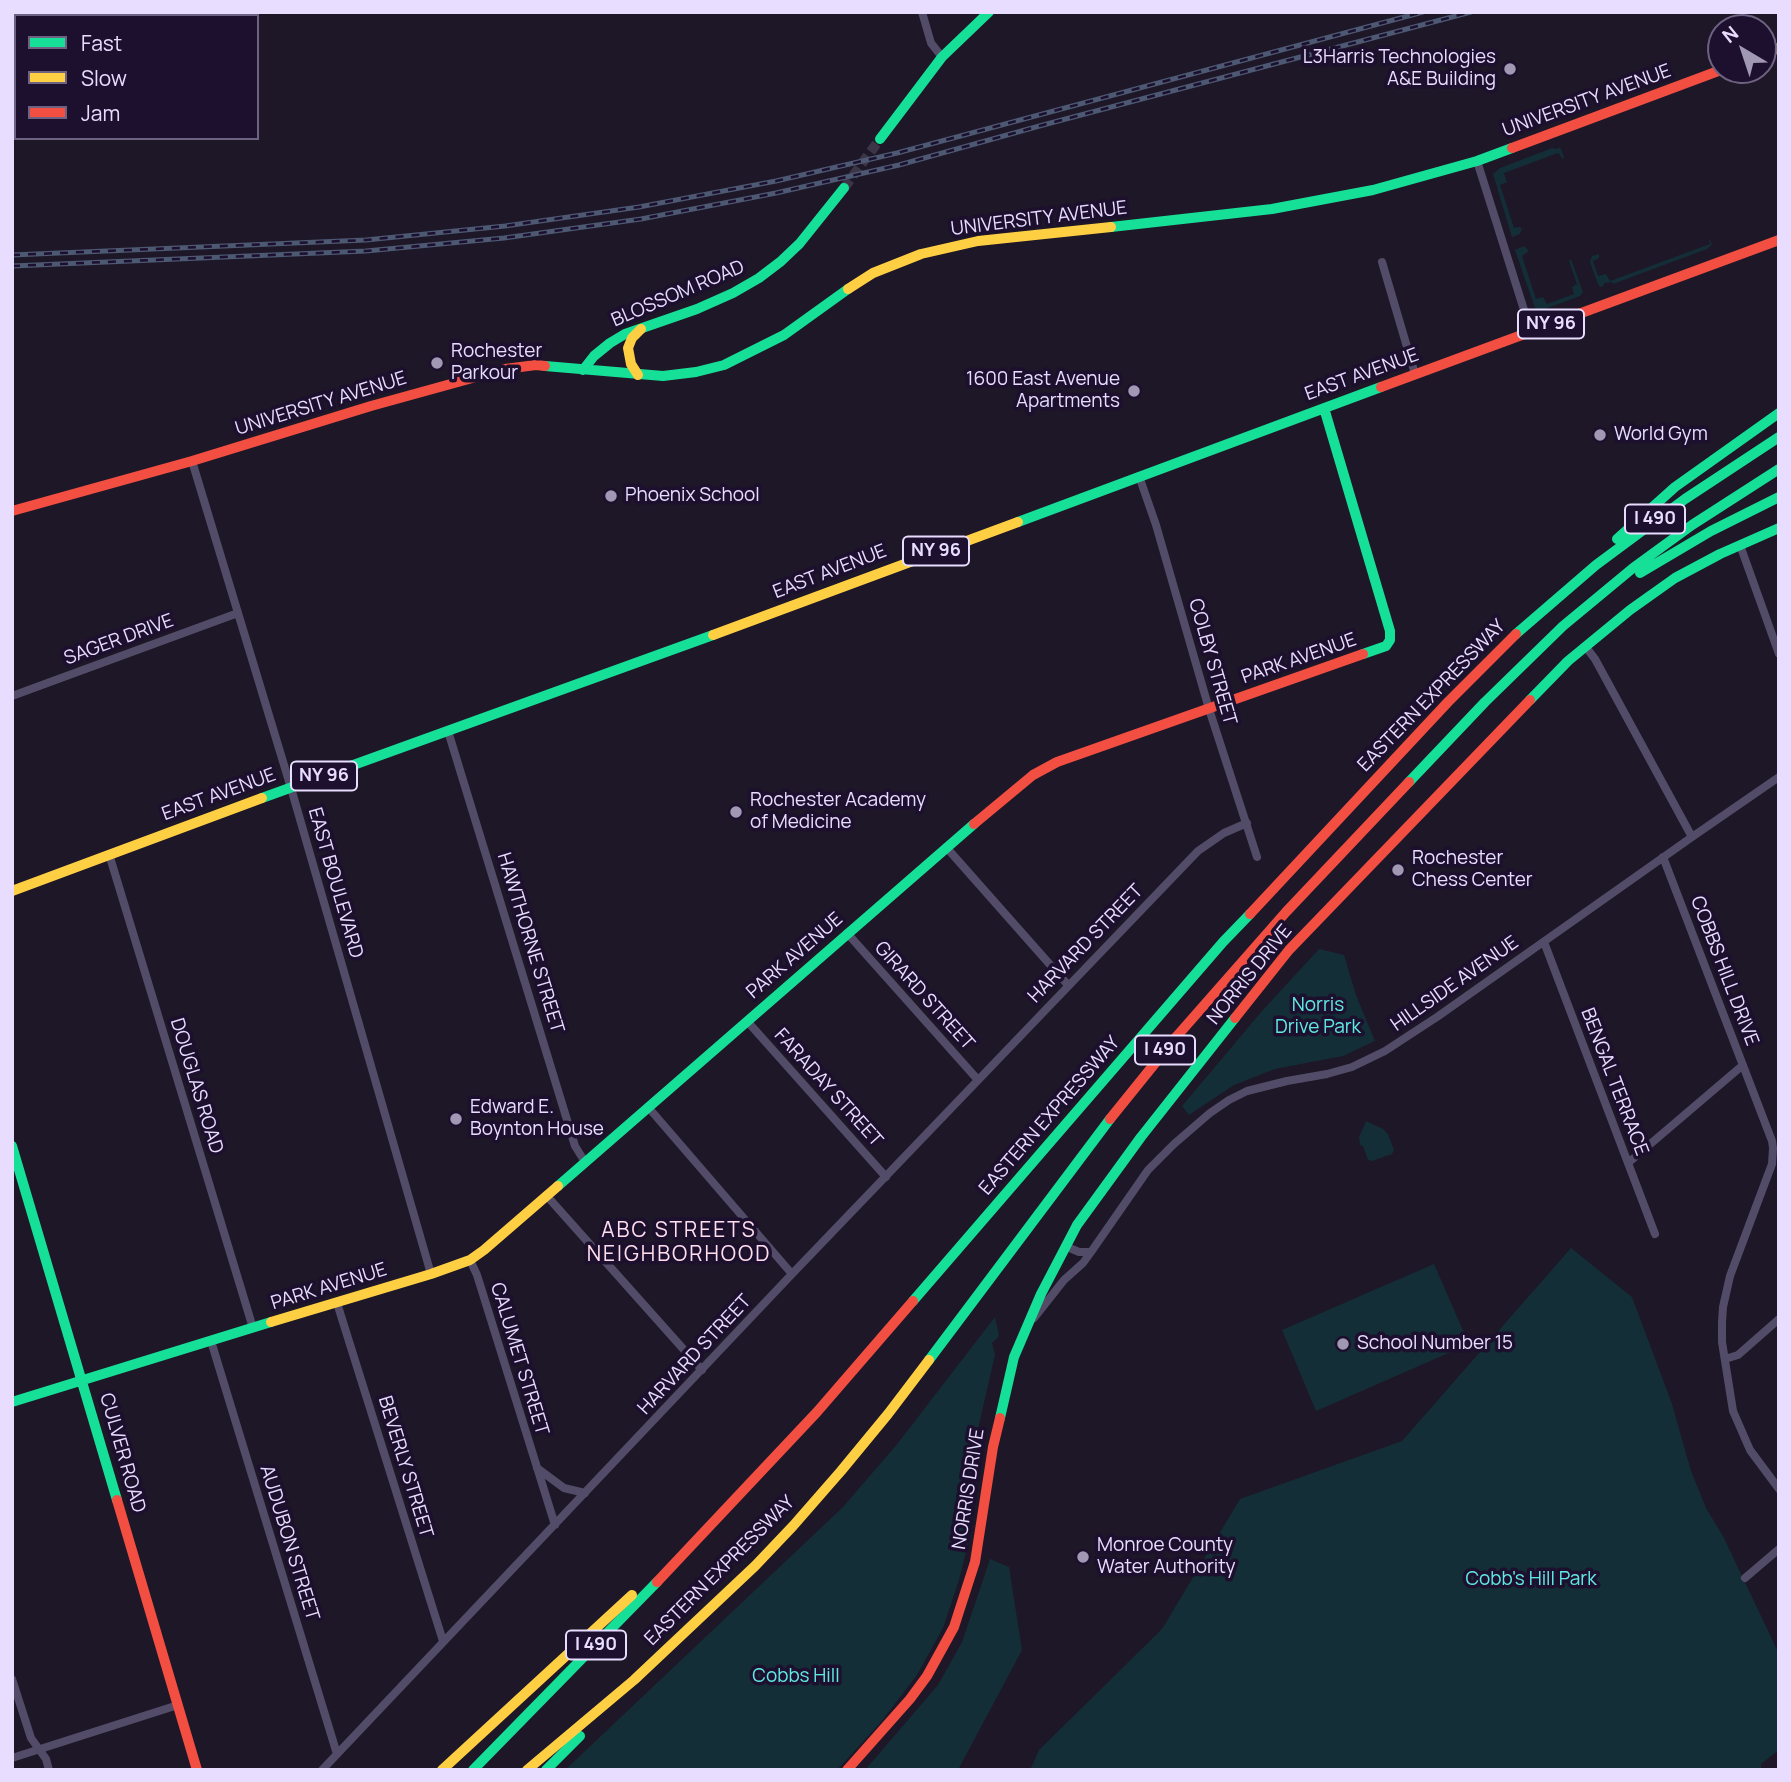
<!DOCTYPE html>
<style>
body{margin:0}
#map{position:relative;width:1791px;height:1782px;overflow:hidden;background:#1d1727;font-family:Manrope,sans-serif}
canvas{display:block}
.frame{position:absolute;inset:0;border:14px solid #e8ddff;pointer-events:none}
.legend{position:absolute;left:14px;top:14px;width:245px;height:126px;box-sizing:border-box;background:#1c102e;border:2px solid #6e6282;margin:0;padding:9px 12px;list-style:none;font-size:21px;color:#e8ddff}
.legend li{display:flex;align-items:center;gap:14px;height:35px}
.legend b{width:35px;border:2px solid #6e6282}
.north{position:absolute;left:1707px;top:14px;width:70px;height:70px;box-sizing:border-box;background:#1c102e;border:2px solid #6e6282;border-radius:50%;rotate:321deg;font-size:19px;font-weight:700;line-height:28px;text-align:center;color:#e8ddff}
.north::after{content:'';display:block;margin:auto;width:24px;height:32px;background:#a198b3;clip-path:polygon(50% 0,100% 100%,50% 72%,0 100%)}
</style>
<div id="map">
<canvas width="1791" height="1782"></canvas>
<div class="frame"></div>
<ul class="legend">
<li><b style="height:9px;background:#16e098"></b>Fast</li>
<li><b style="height:9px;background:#ffcf43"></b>Slow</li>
<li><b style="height:9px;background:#f24e42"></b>Jam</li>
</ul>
<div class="north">N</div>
</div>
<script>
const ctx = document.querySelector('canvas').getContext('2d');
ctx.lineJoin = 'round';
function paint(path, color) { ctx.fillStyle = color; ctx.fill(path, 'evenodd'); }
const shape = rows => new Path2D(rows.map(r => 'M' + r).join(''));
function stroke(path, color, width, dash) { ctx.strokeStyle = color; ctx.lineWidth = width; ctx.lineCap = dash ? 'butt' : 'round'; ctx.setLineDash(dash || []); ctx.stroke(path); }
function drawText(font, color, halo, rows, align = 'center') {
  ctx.font = font + ' Manrope,sans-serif'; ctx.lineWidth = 7; ctx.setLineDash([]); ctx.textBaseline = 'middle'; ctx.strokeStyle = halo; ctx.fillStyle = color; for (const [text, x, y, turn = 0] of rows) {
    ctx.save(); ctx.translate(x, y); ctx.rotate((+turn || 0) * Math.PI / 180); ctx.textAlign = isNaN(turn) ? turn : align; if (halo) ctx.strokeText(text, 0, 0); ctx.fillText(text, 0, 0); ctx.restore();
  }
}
paint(shape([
 [1560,147,1564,157,1563,159,1558,153,1504,173,1507,182,1500,185,1514,228,1520,227,1522,229,1520,234,1512,237,1493,174,1500,168,1552,148,1557,149],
 [1708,237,1712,244,1707,249,1613,284,1612,282,1605,283,1602,287,1600,287,1598,284,1590,262,1592,256,1599,254,1599,258,1593,261,1598,276,1606,274,1610,281,1710,244],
 [1524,246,1529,251,1522,256,1536,299,1543,297,1547,304,1574,294,1572,287,1577,284,1569,261,1571,259,1583,292,1580,296,1542,310,1535,308,1515,250],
 [1319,949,1344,955,1356,995,1375,1041,1343,1056,1275,1069,1234,1085,1189,1115,1182,1106,1262,1011],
 [1366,1121,1383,1129,1388,1134,1394,1150,1392,1154,1372,1161,1368,1160,1363,1146,1360,1145,1359,1137],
 [1571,1248,1632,1297,1672,1404,1691,1471,1706,1508,1723,1536,1779,1654,1779,1750,1761,1764,1761,1770,1030,1770,1039,1750,1162,1629,1240,1499,1402,1441],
 [1434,1264,1469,1344,1316,1411,1282,1330],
 [995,1317,999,1336,992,1343,995,1355,971,1459,980,1462,969,1540,959,1580,943,1628,917,1675,881,1722,837,1770,565,1770,843,1507,898,1443],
 [990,1559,1009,1567,1022,1650,958,1770,865,1770,938,1685,962,1642]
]), '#142e37');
stroke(shape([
 [844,188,880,139]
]), '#3b3547', 10, [10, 5]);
stroke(shape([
 [922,12,931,43,942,57],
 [1477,161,1531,332],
 [1382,262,1415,374],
 [192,461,291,788,431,1274],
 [1139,476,1156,525,1209,709,1257,857],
 [1740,545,1779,654],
 [1585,646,1595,659,1692,837],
 [12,696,238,613],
 [448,731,575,1146,585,1162],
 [946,847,1068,985],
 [109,854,253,1328],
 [1663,857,1772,1141,1773,1148,1772,1164,1730,1276,1723,1307,1722,1322,1722,1342,1733,1411,1750,1450,1779,1489],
 [847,933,978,1080],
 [1544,942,1655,1234],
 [747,1021,886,1177],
 [648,1107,792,1274],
 [1628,1163,1743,1065],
 [546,1195,702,1370],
 [1065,1246,1079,1252,1091,1252,1148,1170,1174,1144,1210,1113,1229,1100,1247,1091,1287,1081,1327,1074,1352,1067,1385,1051,1437,1017,1692,837,1779,777],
 [470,1260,477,1275,555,1525],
 [337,1303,443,1641],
 [1034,1318,1064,1280,1083,1263,1091,1252],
 [211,1341,337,1754],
 [1725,1359,1738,1355,1779,1319],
 [537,1468,564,1488,585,1493],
 [1745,1578,1779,1549],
 [12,1679,31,1738,46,1759,49,1770],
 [12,1758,178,1705],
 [322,1770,792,1274,1198,851,1224,833,1247,823]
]), '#534c68', 8);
stroke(shape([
 [880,139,942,57,989,12],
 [1111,227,1272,209,1373,190,1477,161,1512,148],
 [545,366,663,376,696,372,724,365,784,335,848,289],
 [583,370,594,356,610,343,625,334,697,309,733,293,759,278,780,262,800,243,844,188],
 [1324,408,1390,631,1390,640,1386,646,1363,654],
 [1018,522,1381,387],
 [1617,539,1675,487,1779,413],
 [1640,573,1711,531,1779,497],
 [1516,634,1596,565,1685,499,1779,437],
 [1530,700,1568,661,1630,610,1675,578,1720,554,1779,528],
 [1409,782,1485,702,1563,626,1633,568,1692,525,1779,469],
 [262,798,713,635],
 [12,1146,117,1500],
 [558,1186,974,824],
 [913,1301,1223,942,1250,914],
 [929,1360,1110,1119],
 [12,1402,271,1322],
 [1000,1418,1014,1357,1041,1294,1077,1225,1141,1137,1235,1018],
 [473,1770,657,1582],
 [546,1770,580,1736]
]), '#16e098', 10);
stroke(shape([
 [1763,53,1779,48],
 [848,289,873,273,921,254,978,241,1111,227],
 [638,375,631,364,628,348,632,338,641,329],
 [713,635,1018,522],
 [12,891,262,798],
 [271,1322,431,1274,470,1260,484,1250,558,1186],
 [442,1770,632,1595],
 [527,1770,634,1680,755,1566,793,1526,841,1471,888,1414,929,1360]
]), '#ffcf43', 10);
stroke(shape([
 [1512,148,1721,70],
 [1381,387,1779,240],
 [12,511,192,461,371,406,505,369,536,365,545,366],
 [974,824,1033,775,1057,762,1363,654],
 [1250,914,1448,702,1516,634],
 [1235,1018,1289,950,1530,700],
 [1110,1119,1177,1036,1286,912,1409,782],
 [117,1500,197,1770],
 [657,1582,817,1412,913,1301],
 [847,1770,910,1699,927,1676,954,1627,975,1562,993,1447,1000,1418]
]), '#f24e42', 10);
const rail = shape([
 [12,255,366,240,505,226,639,207,776,181,897,153,1423,12],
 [12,266,366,251,504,238,641,219,776,193,899,165,1043,125,1471,12]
]);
stroke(rail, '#4d5872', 5);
stroke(rail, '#1c102e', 2.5, [8]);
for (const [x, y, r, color] of [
 [1510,69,7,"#a198b3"],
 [437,363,7,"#a198b3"],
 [1134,391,7,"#a198b3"],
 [1600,435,7,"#a198b3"],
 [611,496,7,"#a198b3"],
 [736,812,7,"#a198b3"],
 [1398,870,7,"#a198b3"],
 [456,1119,7,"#a198b3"],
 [1343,1344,7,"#a198b3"],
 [1083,1557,7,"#a198b3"]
]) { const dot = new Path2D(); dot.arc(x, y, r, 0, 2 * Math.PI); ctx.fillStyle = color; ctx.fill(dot); stroke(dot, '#1c102e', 2.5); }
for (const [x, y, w] of [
 [1551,324,66],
 [1655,519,60],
 [936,551,66],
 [324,776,66],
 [1165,1050,60],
 [596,1645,60]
]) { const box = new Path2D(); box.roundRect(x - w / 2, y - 14.5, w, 29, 5); ctx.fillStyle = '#1c102e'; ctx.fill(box); stroke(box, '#e8ddff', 2); }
drawText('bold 18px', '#e8ddff', null, [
 ["NY 96",1551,324],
 ["I 490",1655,519],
 ["NY 96",936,551],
 ["NY 96",324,776],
 ["I 490",1165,1050],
 ["I 490",596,1645]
]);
drawText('19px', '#e8ddff', '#1c102e', [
 ["L3Harris Technologies",1496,58,"right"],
 ["A&E Building",1496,80,"right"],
 ["Rochester",451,352],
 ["Parkour",451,374],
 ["1600 East Avenue",1120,380,"right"],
 ["Apartments",1120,402,"right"],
 ["World Gym",1614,435],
 ["Phoenix School",625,496],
 ["Rochester Academy",750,801],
 ["of Medicine",750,823],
 ["Rochester",1412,859],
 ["Chess Center",1412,881],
 ["Edward E.",470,1108],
 ["Boynton House",470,1130],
 ["School Number 15",1357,1344],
 ["Monroe County",1097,1546],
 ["Water Authority",1097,1568]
], 'left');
drawText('19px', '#e8ddff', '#1c102e', [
 ["UNIVERSITY AVENUE",1587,101,-20],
 ["UNIVERSITY AVENUE",1039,219,-7],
 ["BLOSSOM ROAD",678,294,-23],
 ["EAST AVENUE",1362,375,-20],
 ["UNIVERSITY AVENUE",321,404,-17],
 ["EAST AVENUE",830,572,-21],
 ["SAGER DRIVE",119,640,-20],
 ["PARK AVENUE",1299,659,-19],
 ["COLBY STREET",1212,662,74],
 ["EASTERN EXPRESSWAY",1432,696,-46],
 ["EAST AVENUE",219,795,-20],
 ["EAST BOULEVARD",335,883,74],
 ["HAWTHORNE STREET",530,943,73],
 ["HARVARD STREET",1086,944,-46],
 ["PARK AVENUE",795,956,-41],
 ["COBBS HILL DRIVE",1724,971,69],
 ["NORRIS DRIVE",1250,975,-51],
 ["HILLSIDE AVENUE",1455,984,-35],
 ["GIRARD STREET",924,996,48],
 ["BENGAL TERRACE",1614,1082,69],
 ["DOUGLAS ROAD",196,1086,73],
 ["FARADAY STREET",828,1088,48],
 ["EASTERN EXPRESSWAY",1050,1116,-49],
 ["PARK AVENUE",329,1287,-17],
 ["HARVARD STREET",695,1355,-47],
 ["CALUMET STREET",519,1359,73],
 ["CULVER ROAD",122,1453,74],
 ["BEVERLY STREET",405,1467,73],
 ["NORRIS DRIVE",969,1489,-81],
 ["AUDUBON STREET",289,1543,73],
 ["EASTERN EXPRESSWAY",720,1571,-45]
]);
drawText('19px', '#60e9e4', '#1c102e', [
 ["Norris",1318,1006],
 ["Drive Park",1318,1028],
 ["Cobb's Hill Park",1531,1580],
 ["Cobbs Hill",796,1677]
]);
ctx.letterSpacing = '2px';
drawText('21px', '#ffdfed', '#1c102e', [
 ["ABC STREETS",679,1231],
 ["NEIGHBORHOOD",679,1255]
]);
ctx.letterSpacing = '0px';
</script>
